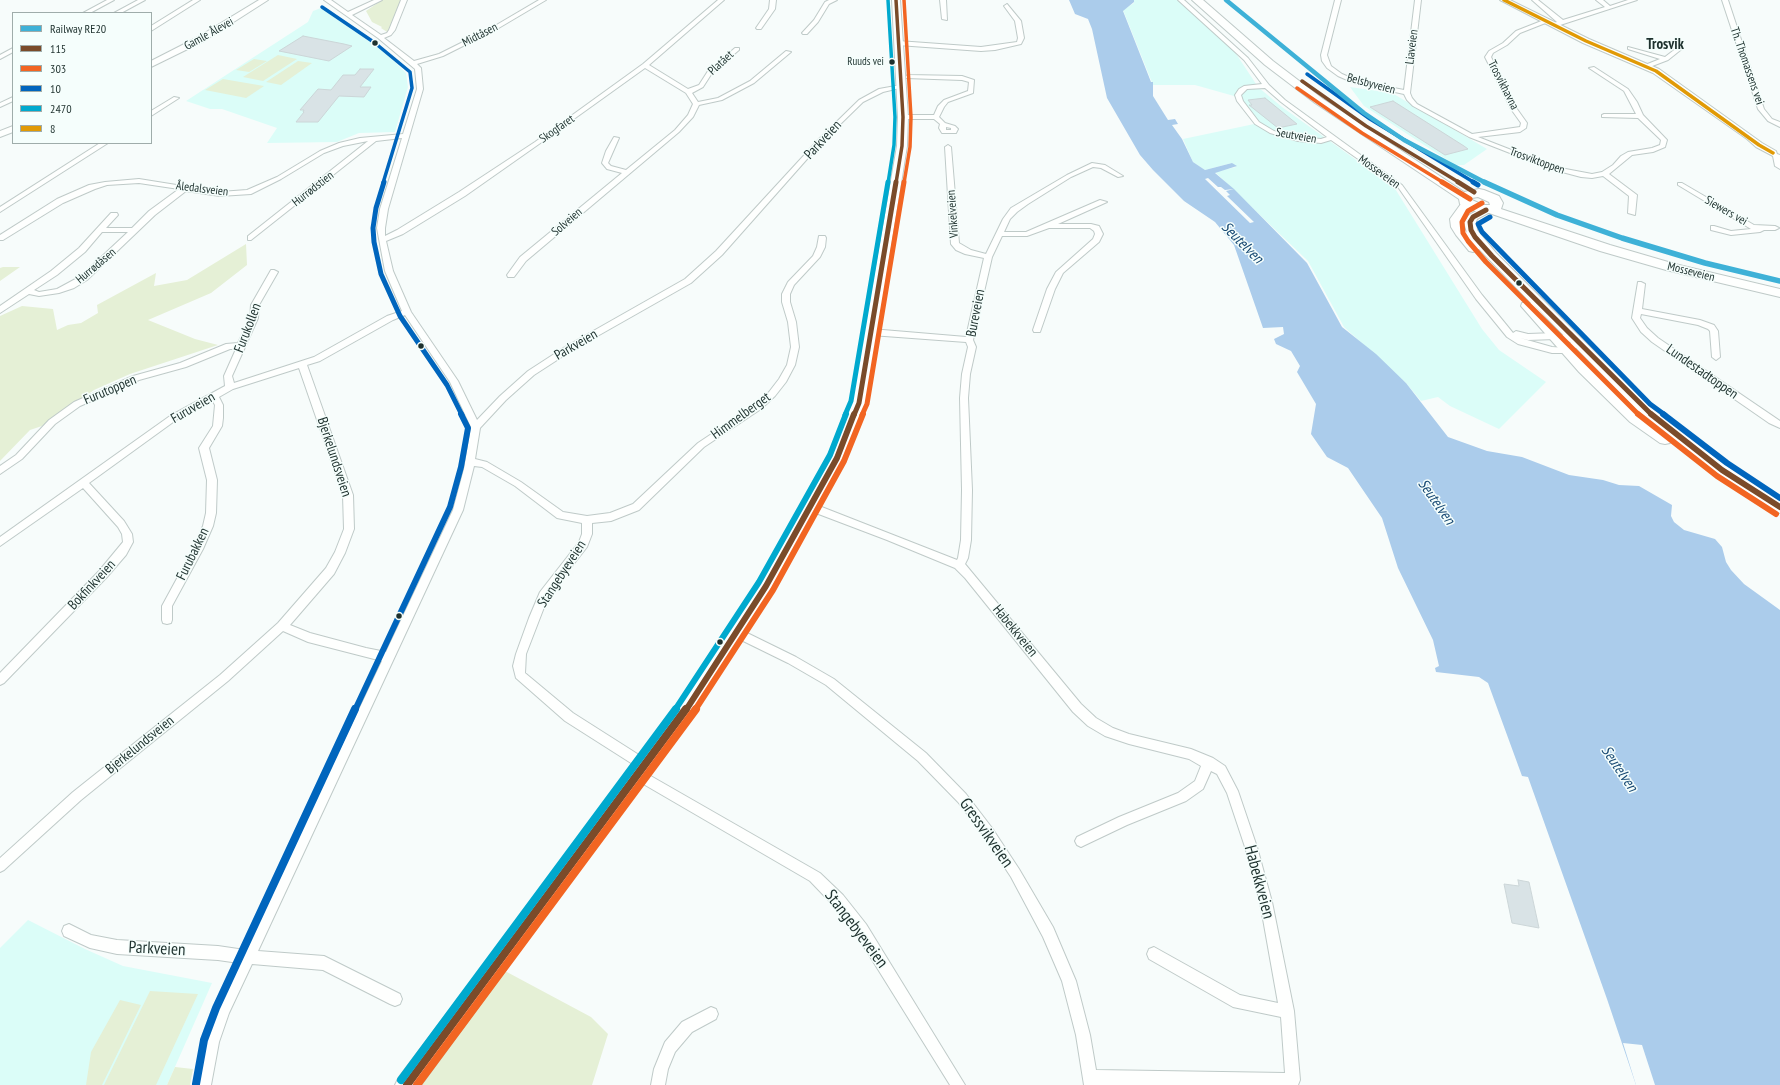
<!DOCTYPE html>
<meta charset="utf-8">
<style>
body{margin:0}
#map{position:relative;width:1780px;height:1085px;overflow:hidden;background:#f7fcfb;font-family:"PT Sans Narrow",sans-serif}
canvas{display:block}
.legend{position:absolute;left:12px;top:12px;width:140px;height:132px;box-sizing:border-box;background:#f5fefc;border:1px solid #9facaa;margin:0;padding:5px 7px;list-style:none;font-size:12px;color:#1e312e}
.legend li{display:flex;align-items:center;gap:8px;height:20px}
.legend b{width:20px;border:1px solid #9facaa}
</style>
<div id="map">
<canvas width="1780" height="1085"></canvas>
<ul class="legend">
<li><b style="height:5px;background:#3eb1d7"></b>Railway RE20</li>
<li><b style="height:5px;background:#7a4b2a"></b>115</li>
<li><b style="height:5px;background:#f26522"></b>303</li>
<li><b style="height:5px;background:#0065bd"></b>10</li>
<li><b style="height:5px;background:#00a9ce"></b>2470</li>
<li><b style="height:5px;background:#e19a05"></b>8</li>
</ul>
</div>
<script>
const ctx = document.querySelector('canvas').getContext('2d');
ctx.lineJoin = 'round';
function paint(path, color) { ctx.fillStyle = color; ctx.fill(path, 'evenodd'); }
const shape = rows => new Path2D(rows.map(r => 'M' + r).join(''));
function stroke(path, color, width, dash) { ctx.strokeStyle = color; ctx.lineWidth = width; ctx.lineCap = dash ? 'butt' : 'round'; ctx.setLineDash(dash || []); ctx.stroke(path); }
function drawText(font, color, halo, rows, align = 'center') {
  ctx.font = font + ' "PT Sans Narrow",sans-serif'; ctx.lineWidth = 3; ctx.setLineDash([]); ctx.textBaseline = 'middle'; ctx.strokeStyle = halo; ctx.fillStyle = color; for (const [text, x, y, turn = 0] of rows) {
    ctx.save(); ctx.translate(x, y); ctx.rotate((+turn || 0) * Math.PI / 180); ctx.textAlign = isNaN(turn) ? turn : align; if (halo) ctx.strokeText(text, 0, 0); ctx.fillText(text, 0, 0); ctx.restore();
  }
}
paint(shape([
 [1134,0,1181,0,1229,43,1258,87,1282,107,1394,187,1482,329,1499,350,1546,382,1499,429,1450,406,1438,397,1421,401,1406,383,1344,327,1308,261,1215,172,1236,167,1232,163,1205,170,1193,162,1183,139,1259,123,1234,96,1195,85,1153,85,1123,10,1134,3],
 [321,8,386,53,406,73,408,87,395,132,359,133,337,142,267,143,277,128,222,109,210,109,186,101,308,22,313,11],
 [1350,87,1392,93,1487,149,1464,165,1455,165,1364,106],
 [28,920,85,949,123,966,212,983,167,1085,0,1085,0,948]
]), '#dbfdf8');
paint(shape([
 [382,0,402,0,389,31,387,32,381,28,382,27,372,22,366,11],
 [278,55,297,59,263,81,243,77],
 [254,59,267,61,249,72,236,70],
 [298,61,312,63,281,85,266,82],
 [223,79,264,86,246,98,205,90],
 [246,244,247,265,211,293,148,320,195,339,218,345,130,374,94,390,42,426,30,430,0,461,0,316,22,306,53,309,57,330,68,325,81,323,98,313,97,305,156,273,154,286,187,280],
 [3,267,20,267,0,281,0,268],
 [505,971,591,1017,608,1034,592,1085,419,1085],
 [150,991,198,994,156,1085,104,1085],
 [120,1000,141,1005,102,1085,86,1085,91,1052],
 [175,1067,193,1069,190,1085,167,1085]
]), '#e5f0d6');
paint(shape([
 [1069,0,1134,0,1134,2,1123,11,1151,82,1153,82,1153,96,1168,120,1175,119,1178,124,1172,125,1182,139,1193,162,1205,170,1232,163,1237,166,1215,173,1234,189,1307,263,1342,327,1376,354,1406,383,1448,437,1487,451,1522,457,1569,475,1603,480,1619,485,1639,486,1672,505,1671,516,1674,522,1684,530,1715,539,1722,547,1726,562,1731,570,1744,584,1780,610,1780,1085,1636,1085,1607,999,1528,777,1522,776,1488,683,1479,677,1436,672,1435,668,1439,666,1433,640,1398,568,1382,518,1348,468,1327,457,1311,434,1316,404,1297,372,1300,366,1291,351,1276,344,1274,339,1284,334,1283,327,1263,328,1234,245,1215,222,1184,201,1153,170,1140,155,1107,98,1092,29,1088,19,1075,14]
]), '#abcceb');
paint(shape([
 [1208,178,1218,187,1221,187,1225,190,1234,189,1226,191,1230,195,1227,196,1254,222,1250,223,1205,179],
 [1623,1043,1642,1045,1655,1085,1636,1085]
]), '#f7fcfb');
const building = shape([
 [303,36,344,44,352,46,329,61,279,51,303,36],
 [360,69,374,69,360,87,371,87,364,97,339,96,318,122,296,122,304,112,303,112,304,110,300,110,318,89,331,90,343,75,355,75,360,69],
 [1265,98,1270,102,1297,124,1278,128,1249,105,1252,105,1248,100,1265,98],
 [1393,101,1464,146,1468,149,1445,155,1370,107,1393,101],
 [1518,880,1529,882,1539,928,1512,923,1504,884,1519,886,1518,880]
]);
paint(building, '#d9e3e6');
stroke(building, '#ccd6d8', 1);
const street = shape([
 [107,0,114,0,90,13,83,13,107,0],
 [138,0,145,0,121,13,114,13,138,0],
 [193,0,200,0,151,31,151,26,193,0],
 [324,0,331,0,348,12,374,0,382,0,352,15,381,35,387,33,389,30,401,0,407,0,395,30,391,35,384,38,414,61,439,54,493,27,539,0,546,0,497,29,443,56,417,64,421,68,423,89,388,209,385,228,385,236,397,230,459,192,535,142,643,64,718,0,724,0,649,65,688,89,699,85,708,71,735,48,739,48,739,50,712,73,703,87,692,93,698,102,718,98,750,81,786,51,791,52,754,83,722,100,699,105,693,117,679,132,526,261,514,277,508,277,507,275,520,257,622,173,607,169,602,163,606,151,614,137,619,138,608,163,611,166,626,170,675,130,688,115,693,104,686,93,645,68,539,144,465,196,403,234,386,241,393,271,411,312,458,381,477,420,500,396,528,371,565,347,685,279,716,251,819,139,859,100,879,89,901,85,904,87,883,92,863,102,823,141,722,255,691,283,571,351,534,375,506,400,480,428,475,459,487,462,521,482,563,512,587,516,610,513,633,504,698,443,755,405,769,392,779,379,787,365,791,347,788,322,782,302,782,294,788,282,813,256,817,247,819,236,825,236,826,238,825,247,820,257,794,285,790,294,790,302,796,322,799,347,795,365,786,382,775,396,761,409,704,447,639,510,611,521,592,523,592,534,587,547,548,597,526,654,525,673,573,713,650,762,652,766,650,770,646,771,642,770,565,721,516,678,513,666,516,654,529,618,540,592,579,542,582,534,582,523,557,518,515,486,482,467,474,466,463,510,258,951,324,956,400,994,402,999,400,1004,395,1006,390,1004,323,970,252,964,229,1013,219,1042,211,1085,197,1085,205,1042,218,1006,239,963,218,960,117,954,90,948,64,936,62,931,64,926,69,924,91,935,117,940,218,946,245,950,382,661,308,642,283,631,228,681,81,800,4,870,0,872,0,858,73,792,220,675,278,623,326,568,335,552,344,529,343,495,299,368,233,389,219,397,223,405,223,418,222,426,209,448,217,480,216,513,213,526,203,549,172,606,172,620,171,623,167,624,163,623,162,620,162,606,193,549,203,526,206,513,207,480,199,448,213,426,215,405,212,400,176,420,89,483,124,521,132,534,133,542,126,555,107,577,4,683,0,685,0,673,99,571,123,542,122,534,118,527,83,488,0,546,0,537,170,416,225,386,224,376,236,349,230,349,186,367,139,380,80,406,55,424,22,459,0,474,0,466,16,455,49,420,74,402,133,376,180,363,226,344,238,343,250,318,251,305,271,270,274,270,278,272,259,305,258,318,232,376,234,383,314,357,387,316,402,311,385,271,377,228,380,209,402,138,376,141,251,240,248,240,248,236,368,141,343,146,324,153,281,179,251,194,220,196,186,191,155,215,87,280,74,288,59,293,39,296,29,294,0,313,0,306,51,271,79,248,111,213,117,213,118,215,106,228,132,228,149,211,179,189,139,183,107,185,95,189,63,203,3,240,0,240,0,235,57,199,89,185,105,182,139,179,220,192,247,190,277,177,320,151,339,143,360,138,403,134,417,89,415,69,378,38,324,0],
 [102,232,128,232,81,276,57,289,39,292,34,290,57,275,85,252,102,232],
 [405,315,450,382,471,427,464,469,453,510,386,652,366,648,310,633,290,625,334,574,345,553,354,529,353,495,307,365,320,361,393,320,405,315],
 [770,0,776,0,775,9,761,29,757,29,756,28,769,9,770,0],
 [829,0,837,0,829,4,818,22,807,34,803,34,802,33,814,20,825,2,829,0],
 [940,0,946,0,947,20,942,19,940,0],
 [1178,0,1184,0,1248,58,1269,85,1285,100,1402,185,1482,295,1513,333,1516,331,1528,334,1555,333,1580,339,1580,343,1571,353,1552,353,1518,344,1507,337,1476,299,1398,187,1331,140,1321,143,1298,141,1270,133,1255,124,1237,101,1235,95,1239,89,1244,86,1262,84,1244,60,1178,0],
 [1265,88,1281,102,1327,137,1321,139,1298,137,1274,131,1259,122,1243,101,1241,95,1247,89,1265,88],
 [1520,338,1528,340,1555,339,1571,342,1566,348,1552,347,1520,338],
 [1335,0,1341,0,1327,55,1331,66,1342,74,1358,81,1404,90,1415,0,1421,0,1410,93,1412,98,1417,104,1472,134,1520,127,1521,123,1511,109,1485,57,1489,51,1503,43,1516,31,1544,20,1548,20,1548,22,1520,33,1507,45,1493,53,1491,57,1517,109,1527,123,1526,128,1520,132,1478,137,1555,167,1592,174,1602,172,1613,165,1621,156,1628,152,1652,148,1660,145,1661,140,1638,118,1602,117,1602,115,1604,114,1636,114,1624,91,1589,68,1594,67,1628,89,1637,102,1643,115,1667,140,1665,147,1653,152,1632,155,1609,174,1637,195,1635,215,1628,213,1629,196,1603,176,1592,178,1581,177,1551,169,1469,137,1413,106,1407,100,1404,94,1354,83,1338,76,1327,68,1322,61,1321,55,1335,0],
 [1532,0,1538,0,1563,20,1605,7,1596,0,1603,0,1610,6,1628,0,1637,0,1554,27,1551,25,1552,24,1557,22,1532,0],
 [1722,0,1728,0,1764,109,1772,119,1780,122,1780,127,1768,121,1758,109,1722,0],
 [1007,4,1021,21,1024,38,1021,44,995,50,981,51,898,45,895,43,898,41,981,47,1017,42,1018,38,1015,21,1004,6,1007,4],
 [1628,47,1665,57,1678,47,1683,48,1668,60,1647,68,1644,66,1645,65,1660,59,1628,49,1628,47],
 [13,48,13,52,0,59,0,55,13,48],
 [908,75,962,76,974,80,973,93,948,102,944,107,939,117,945,123,955,126,958,129,956,133,942,133,939,128,940,124,934,119,903,119,900,117,903,115,934,115,938,106,944,100,968,91,969,82,962,80,906,78,906,76,908,75],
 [946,127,951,128,951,130,946,130,946,127],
 [13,97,13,101,0,107,0,103,13,97],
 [174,97,179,98,151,116,151,111,174,97],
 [100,143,108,143,0,212,0,207,100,143],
 [948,145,951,147,959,243,971,250,986,254,1003,219,1011,208,1067,175,1092,163,1105,165,1123,176,1118,177,1101,168,1093,167,1071,177,1028,204,1017,212,1010,219,1004,232,1026,232,1100,200,1107,202,1058,224,1091,224,1099,226,1103,234,1099,242,1063,273,1055,289,1040,332,1034,332,1033,330,1047,289,1056,272,1093,239,1095,234,1094,231,1090,228,1049,228,1027,236,1002,236,992,257,973,340,976,347,970,374,968,398,972,490,971,540,968,558,965,564,1081,704,1096,718,1113,728,1129,734,1191,749,1213,758,1225,766,1238,791,1257,847,1272,902,1294,1011,1300,1080,1298,1085,1084,1085,1076,1035,1062,981,1043,937,1011,877,984,836,958,802,918,761,826,685,788,663,733,636,732,633,733,630,737,629,741,630,796,657,834,679,926,753,966,794,992,828,1019,869,1053,927,1076,981,1090,1035,1096,1070,1285,1073,1281,1017,1233,1007,1149,959,1147,954,1149,949,1154,947,1240,995,1278,1003,1260,902,1245,847,1227,793,1217,774,1211,771,1203,789,1186,801,1127,825,1085,845,1081,847,1077,845,1075,841,1077,837,1119,817,1178,793,1195,781,1201,766,1189,759,1129,744,1105,736,1088,726,1073,712,965,578,955,568,887,540,808,510,806,507,808,504,814,504,957,560,958,558,961,540,962,490,960,398,962,374,968,347,966,342,871,335,867,332,871,329,966,337,984,258,965,254,956,250,951,244,945,147,948,145],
 [1678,183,1682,183,1754,225,1775,226,1779,228,1775,230,1764,230,1760,232,1731,235,1711,230,1711,226,1714,226,1731,231,1751,229,1678,185,1678,183],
 [1638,282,1641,282,1645,284,1642,309,1700,320,1714,325,1718,331,1720,357,1716,360,1712,357,1710,331,1708,329,1698,325,1641,314,1640,318,1647,328,1658,338,1780,421,1780,428,1769,423,1652,342,1641,332,1632,318,1638,282],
 [649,775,820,873,843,895,866,924,965,1085,950,1085,856,934,833,905,810,881,645,785,643,781,645,777,649,775],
 [711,1007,716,1009,718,1014,716,1019,692,1032,675,1052,668,1069,665,1085,651,1085,654,1069,665,1042,682,1022,711,1007]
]);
const secondary = shape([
 [259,0,268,0,204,41,151,67,151,61,198,37,259,0],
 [1500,0,1510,0,1589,39,1659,69,1762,143,1776,151,1777,154,1780,155,1780,169,1775,166,1773,156,1756,147,1747,139,1653,73,1583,43,1500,0],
 [13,126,13,132,0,137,0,131,13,126]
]);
const primary = shape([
 [892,0,900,0,908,117,907,146,866,403,844,458,772,591,690,719,421,1085,395,1085,399,1077,678,707,760,581,830,458,852,403,897,146,898,117,892,0],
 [1467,200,1473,203,1462,219,1463,227,1467,233,1464,222,1469,215,1482,208,1490,208,1492,210,1490,212,1477,219,1476,222,1477,230,1496,253,1650,407,1727,466,1780,499,1780,513,1775,511,1717,474,1672,439,1670,443,1665,444,1660,443,1630,422,1579,372,1521,306,1522,303,1531,303,1479,249,1473,252,1469,251,1456,235,1451,227,1450,219,1463,201,1467,200],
 [1533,304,1640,413,1649,421,1640,414,1589,366,1533,304]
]);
const highway = shape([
 [1192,0,1203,0,1273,61,1323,99,1464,192,1479,189,1484,190,1499,196,1503,203,1501,209,1610,245,1675,264,1780,289,1780,297,1666,270,1600,251,1489,213,1482,213,1465,208,1460,204,1459,199,1315,103,1265,65,1192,0],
 [1478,197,1489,202,1490,205,1483,205,1472,200,1472,198,1478,197]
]);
stroke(street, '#bfcac8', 2);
stroke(secondary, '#bfcac8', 2);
stroke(primary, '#bfcac8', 2);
stroke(highway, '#bfcac8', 2);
paint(street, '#fefffe');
paint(secondary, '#fefffe');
paint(primary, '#fefffe');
paint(highway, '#fefffe');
stroke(shape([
 [1302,81,1366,126,1460,183],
 [896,183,902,146,903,117,896,0]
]), '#7a4b2a', 3.5);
stroke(shape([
 [1458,182,1474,192],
 [1486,210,1473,217,1470,222,1471,230,1475,237,1492,256,1652,415],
 [854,415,859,403,896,182]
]), '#7a4b2a', 5);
stroke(shape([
 [1651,414,1722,470,1780,507],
 [686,710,766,586,837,458,854,414]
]), '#7a4b2a', 6);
stroke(shape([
 [407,1085,686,709]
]), '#7a4b2a', 8);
stroke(shape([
 [1297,88,1362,133,1444,183],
 [904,183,910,147,911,117,904,0]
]), '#f26522', 3.5);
stroke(shape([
 [1442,182,1470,199],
 [1482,203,1468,211,1462,222,1463,233,1468,241,1486,262,1639,415],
 [862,415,867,404,904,182]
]), '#f26522', 5);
stroke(shape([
 [1638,414,1717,476,1776,514],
 [695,710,773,590,844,461,863,414]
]), '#f26522', 6);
stroke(shape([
 [417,1085,696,709]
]), '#f26522', 8);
stroke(shape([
 [322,7,375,43,410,72,412,88,383,183],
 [1307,74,1370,119,1475,183]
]), '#0065bd', 3.5);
stroke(shape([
 [384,182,376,208,373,228,374,242,381,274,400,316,447,385,462,415],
 [1473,182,1478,185],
 [1490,217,1478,224,1482,232,1650,404,1665,415]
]), '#0065bd', 5);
stroke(shape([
 [1663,414,1727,463,1780,498],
 [355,710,450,507,461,467,468,428,461,414]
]), '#0065bd', 6);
stroke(shape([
 [196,1084,204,1040,216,1008,355,709]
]), '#0065bd', 8);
stroke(shape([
 [888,183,894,145,895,117,888,0]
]), '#00a9ce', 3.5);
stroke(shape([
 [845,415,851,401,888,182]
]), '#00a9ce', 5);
stroke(shape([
 [675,710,759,582,830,455,846,414]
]), '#00a9ce', 6);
stroke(shape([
 [401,1080,676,709]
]), '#00a9ce', 8);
stroke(shape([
 [1504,0,1586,41,1656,71,1759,145,1773,153]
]), '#e19a05', 3.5);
stroke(shape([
 [1226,0,1364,113,1404,140,1486,183]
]), '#3eb1d7', 4.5);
stroke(shape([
 [1484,182,1557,215,1622,238,1705,263,1780,281]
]), '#3eb1d7', 5.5);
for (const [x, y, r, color] of [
 [375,43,3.5,"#1e312e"],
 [892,62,3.5,"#1e312e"],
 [1519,283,3.5,"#1e312e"],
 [421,346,3.5,"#1e312e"],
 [399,616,3.5,"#1e312e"],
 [720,642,3.5,"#1e312e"]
]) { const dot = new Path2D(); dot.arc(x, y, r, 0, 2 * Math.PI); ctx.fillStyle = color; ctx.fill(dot); stroke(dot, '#f5fefc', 1.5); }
drawText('11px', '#1e312e', '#f5fefc', [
 ["Ruuds vei",884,62]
], 'right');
drawText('12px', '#1e312e', '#f5fefc', [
 ["Gamle Ålevei",209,34,-29],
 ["Midtåsen",480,35,-27],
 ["Liaveien",1412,47,-83],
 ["Platået",721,63,-43],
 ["Th. Thomassens vei",1747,66,71],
 ["Belsbyveien",1371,84,15],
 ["Trosvikhavna",1503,85,63],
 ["Skogfaret",557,129,-35],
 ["Seutveien",1296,136,10],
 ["Trosviktoppen",1537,161,20],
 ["Mosseveien",1379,172,36],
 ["Åledalsveien",202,189,7],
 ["Hurrødstien",313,189,-38],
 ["Siewers vei",1726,211,30],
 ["Vinkelveien",953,214,-94],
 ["Solveien",567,222,-41],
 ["Hurrødåsen",96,266,-40],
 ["Mosseveien",1691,272,14]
]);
drawText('14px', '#1e312e', '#f5fefc', [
 ["Parkveien",823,140,-47],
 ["Bureveien",976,313,-79],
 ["Furukollen",248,328,-69],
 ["Parkveien",576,345,-30],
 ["Lundestadtoppen",1702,372,35],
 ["Furutoppen",110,390,-23],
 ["Furuveien",193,408,-30],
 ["Himmelberget",741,416,-36],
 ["Bjerkelundsveien",334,457,72],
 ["Furubakken",193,554,-64],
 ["Stangebyeveien",562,574,-57],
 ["Bokfinkveien",92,585,-47],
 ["Habekkveien",1015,631,51],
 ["Bjerkelundsveien",140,745,-39]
]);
drawText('bold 15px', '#1e312e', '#f5fefc', [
 ["Trosvik",1665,45]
]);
drawText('italic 15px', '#184a74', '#f5fefc', [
 ["Seutelven",1242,243,45],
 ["Seutelven",1436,502,55],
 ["Seutelven",1619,769,56]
]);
drawText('17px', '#1e312e', '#f5fefc', [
 ["Gressvikveien",986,833,55],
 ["Habekkveien",1259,882,75],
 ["Stangebyeveien",856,929,53],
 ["Parkveien",157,949,3]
]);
</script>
